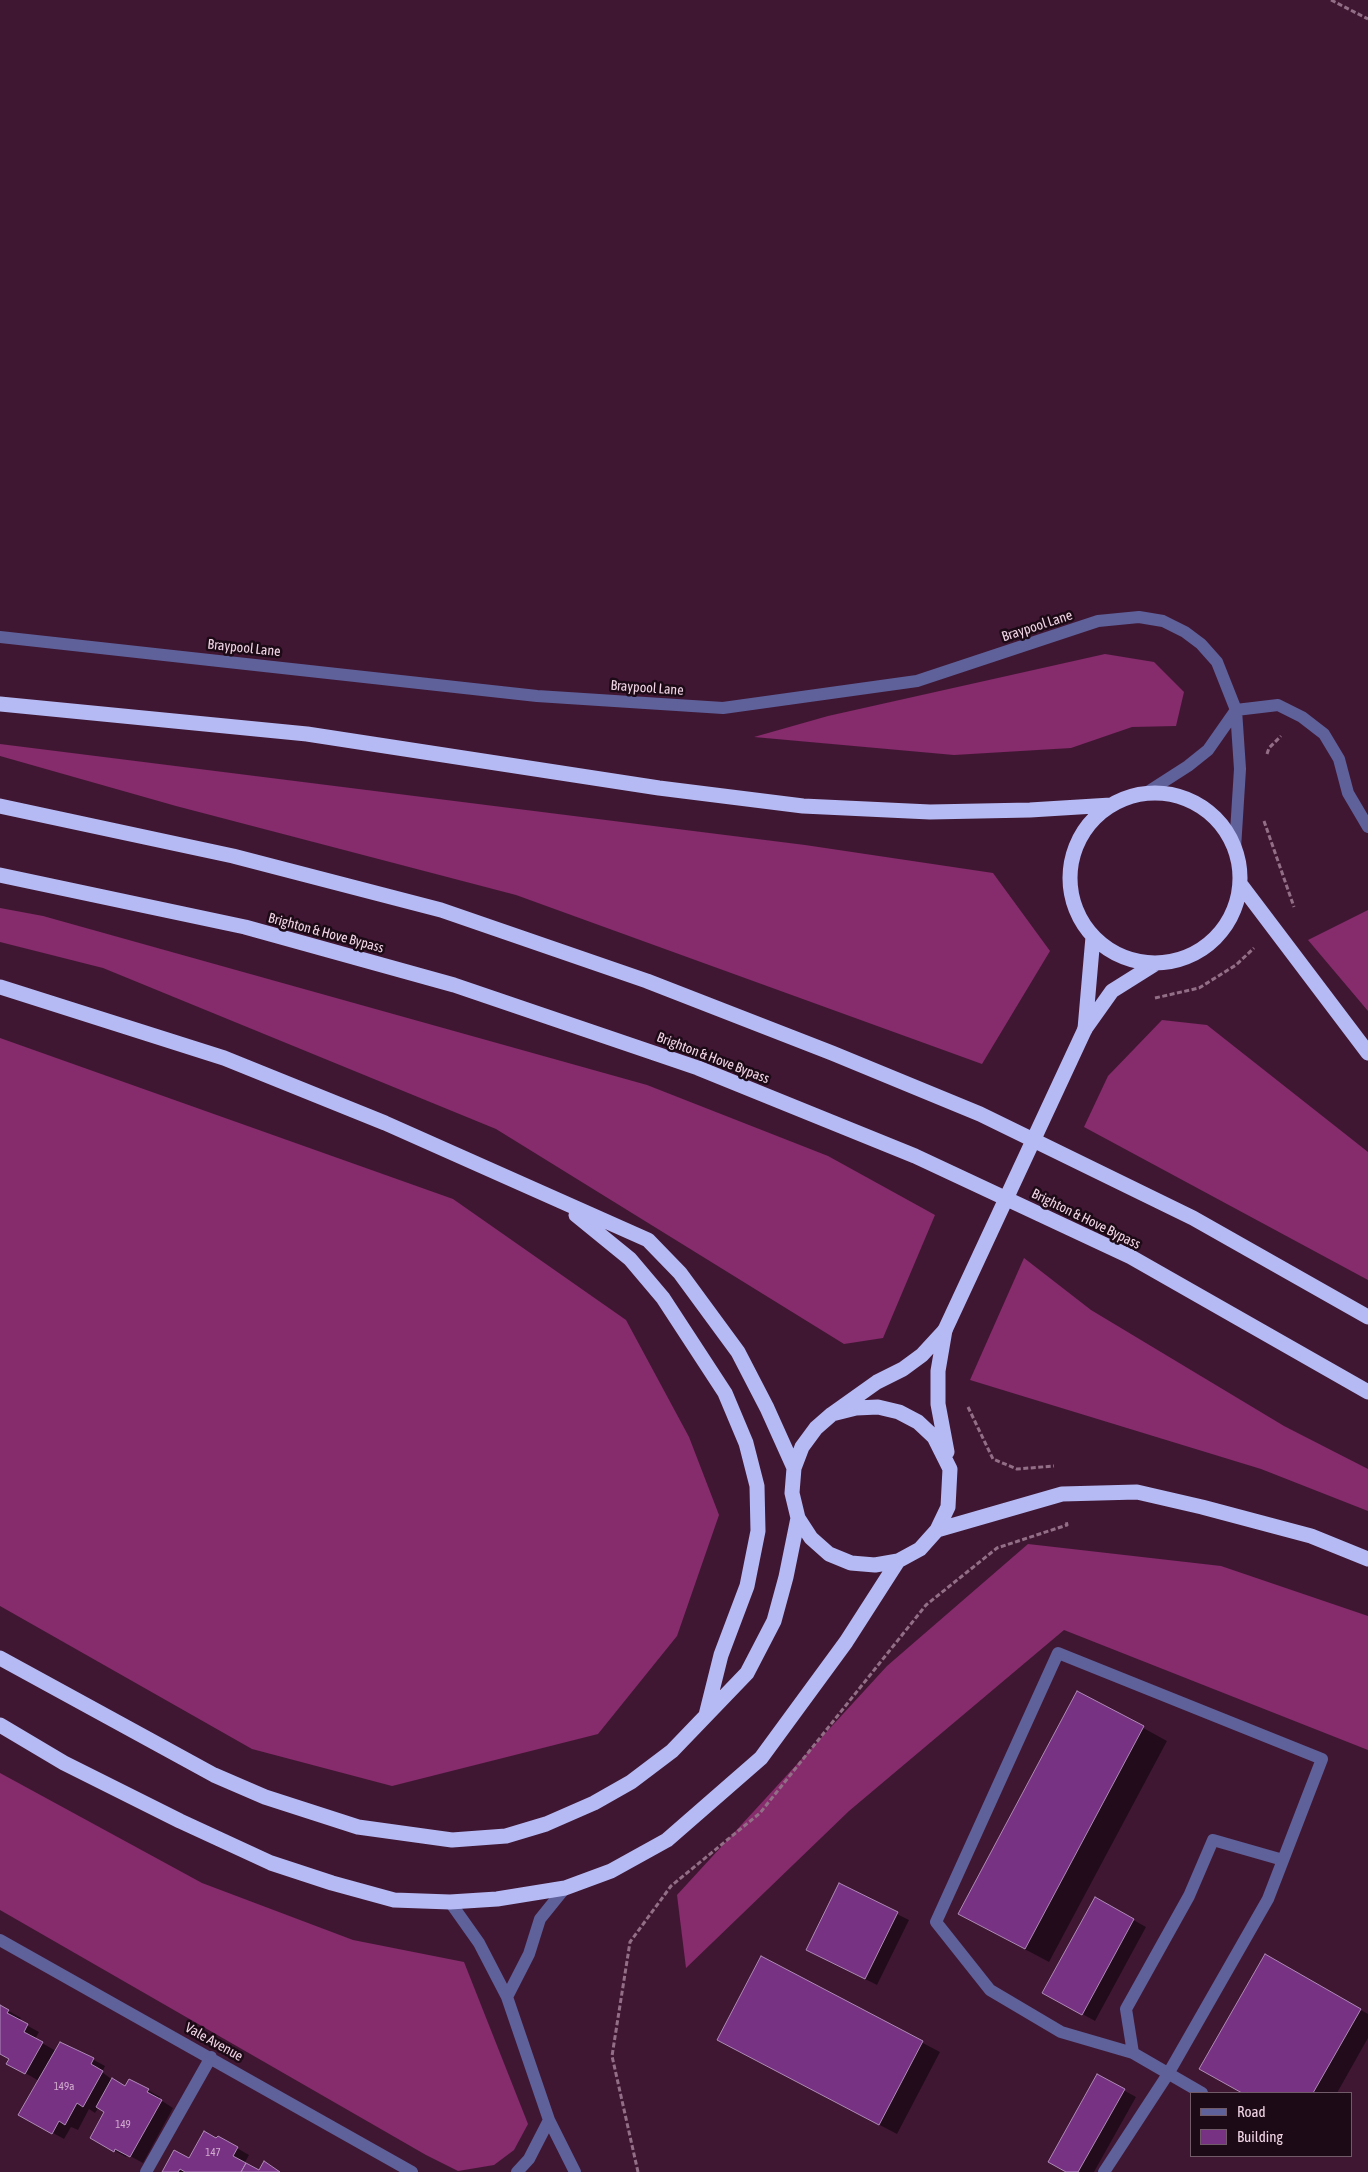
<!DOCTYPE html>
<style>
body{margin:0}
#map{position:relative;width:1368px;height:2172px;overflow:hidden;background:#401733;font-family:"Asap Condensed",sans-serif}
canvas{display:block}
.legend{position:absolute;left:1190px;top:2092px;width:162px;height:65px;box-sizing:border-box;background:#1c0a16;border:1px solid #715b69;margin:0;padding:6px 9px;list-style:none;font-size:15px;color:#f1d5e6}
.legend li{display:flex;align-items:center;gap:10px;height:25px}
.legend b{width:25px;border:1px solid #715b69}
</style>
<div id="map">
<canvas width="1368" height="2172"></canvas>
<ul class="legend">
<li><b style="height:6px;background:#5f619b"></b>Road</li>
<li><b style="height:14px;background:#773284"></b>Building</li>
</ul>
</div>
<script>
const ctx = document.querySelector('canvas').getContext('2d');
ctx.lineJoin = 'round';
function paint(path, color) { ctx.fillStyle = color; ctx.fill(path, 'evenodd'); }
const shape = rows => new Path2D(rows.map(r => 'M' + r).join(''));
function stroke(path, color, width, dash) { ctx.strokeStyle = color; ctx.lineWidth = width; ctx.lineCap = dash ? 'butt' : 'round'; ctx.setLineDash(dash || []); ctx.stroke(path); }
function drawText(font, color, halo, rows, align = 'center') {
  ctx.font = font + ' "Asap Condensed",sans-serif'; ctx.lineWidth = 5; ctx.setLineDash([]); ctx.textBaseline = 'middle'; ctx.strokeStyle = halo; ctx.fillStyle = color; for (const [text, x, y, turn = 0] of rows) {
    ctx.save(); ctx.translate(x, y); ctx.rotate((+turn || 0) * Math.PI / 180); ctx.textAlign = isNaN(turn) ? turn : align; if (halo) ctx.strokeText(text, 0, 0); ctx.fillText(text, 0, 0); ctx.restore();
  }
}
paint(shape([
 [1105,654,1154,662,1184,692,1176,726,1132,727,1071,748,954,755,754,737,828,716],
 [0,744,805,845,993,873,1050,951,982,1064,516,895,176,806,0,756],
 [0,908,43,916,647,1085,828,1156,935,1215,883,1338,844,1344,496,1129,103,968,0,942],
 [1368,910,1368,1011,1308,940],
 [1162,1020,1207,1025,1368,1152,1368,1280,1084,1127,1108,1076],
 [0,1038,453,1199,626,1320,689,1437,719,1515,677,1636,598,1734,392,1786,252,1749,0,1606],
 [1024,1258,1091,1310,1284,1426,1368,1469,1368,1511,1261,1469,970,1380],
 [1028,1544,1221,1566,1368,1616,1368,1750,1064,1630,849,1811,686,1968,677,1895,887,1666],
 [0,1773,202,1883,353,1940,464,1962,528,2124,514,2150,494,2165,458,2171,426,2155,0,1910]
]), '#862b6c');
paint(shape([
 [1078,1692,1167,1741,1049,1962,983,1927],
 [839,1885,909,1920,877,1985,819,1956],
 [1096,1899,1146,1927,1095,2021,1044,1993],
 [1265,1956,1368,2014,1368,2038,1337,2093,1245,2093,1201,2068],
 [761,1958,940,2052,897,2134,736,2050],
 [0,2006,21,2018,19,2021,39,2032,35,2039,56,2051,60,2044,94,2060,105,2066,102,2072,114,2081,126,2087,130,2080,160,2097,159,2099,173,2108,143,2163,128,2155,126,2157,92,2138,106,2111,99,2107,95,2113,89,2109,78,2130,71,2127,64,2139,20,2115,39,2081,8,2063,11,2059,0,2053],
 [1098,2076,1136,2097,1094,2172,1068,2172],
 [218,2137,249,2155,244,2164,259,2172,163,2172,189,2159]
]), '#0007');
const building = shape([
 [1077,1691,1144,1726,1025,1949,958,1914,1077,1691],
 [839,1883,898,1912,865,1979,806,1950,839,1883],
 [1095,1897,1134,1919,1082,2015,1042,1993,1095,1897],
 [1265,1954,1361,2009,1313,2093,1242,2093,1199,2069,1265,1954],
 [761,1956,923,2041,879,2125,717,2040,761,1956],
 [0,2005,9,2010,7,2013,28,2024,24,2032,43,2042,25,2074,6,2064,9,2059,0,2054,0,2005],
 [60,2042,94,2058,91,2064,103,2071,83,2107,77,2103,65,2125,59,2121,52,2134,18,2115,60,2042],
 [1097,2074,1125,2089,1078,2172,1066,2172,1048,2162,1097,2074],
 [112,2078,125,2086,129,2079,149,2089,147,2092,162,2100,130,2157,115,2149,114,2152,90,2138,104,2112,96,2107,112,2078],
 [204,2131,216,2138,218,2136,238,2147,233,2156,246,2163,241,2172,185,2172,180,2169,178,2172,162,2172,174,2150,189,2158,204,2131],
 [264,2161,280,2172,241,2172,246,2163,259,2170,264,2161]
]);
paint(building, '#773284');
stroke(building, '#af8ab6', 1);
stroke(shape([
 [1331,0,1368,19],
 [1267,754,1269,748,1281,736],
 [1264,821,1294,907],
 [1155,998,1199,988,1236,965,1254,948],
 [968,1407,993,1459,1017,1469,1054,1466],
 [638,2172,612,2056,630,1942,671,1886,760,1813,926,1605,997,1548,1067,1525,1066,1520]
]), '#926f86', 3, [5, 2.5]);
stroke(shape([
 [0,637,537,696,723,708,917,681,1098,621,1139,617,1163,621,1185,632,1201,644,1217,662,1236,710,1240,769,1235,848],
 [1236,710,1278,705,1302,717,1324,734,1339,759,1348,793,1368,827],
 [1146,793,1188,766,1208,750,1236,710],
 [450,1902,479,1943,507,1997,549,2120,575,2172],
 [0,1940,412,2172],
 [507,1997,529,1954,540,1919,565,1888],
 [1202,2093,1133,2053,1126,2009,1189,1896,1213,1840,1283,1860],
 [146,2172,211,2057],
 [517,2172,529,2159,549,2120],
 [1104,2172,1168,2074,1268,1899,1322,1759,1058,1653,936,1922,990,1990,1061,2032,1133,2053]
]), '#5f619b', 12);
stroke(shape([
 [0,704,307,734,659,788,803,806,930,812,1030,810,1111,805],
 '1070 878a85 85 0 1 1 170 0a85 85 0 1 1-170 0Z',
 [0,806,233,856,441,910,647,981,832,1053,980,1114,1193,1218,1368,1317],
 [0,875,245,927,454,985,698,1068,915,1156,1131,1257,1368,1392],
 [1241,885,1368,1053],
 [0,987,224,1058,385,1123,648,1240,680,1273,738,1352,767,1408,794,1468],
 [1085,1029,1112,991,1155,964],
 [1085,1029,1093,937],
 [576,1215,630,1259,663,1298,725,1393,746,1443,757,1486,758,1531,747,1586,721,1655,706,1715],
 [945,1330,938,1371,938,1404,947,1452],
 [832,1414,856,1408,878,1407,899,1412,918,1422,934,1437,950,1469,948,1507,937,1530,920,1549,898,1561,875,1565,851,1563,829,1554,811,1538,798,1518,792,1493,794,1468,802,1447,816,1428,832,1414,877,1382,903,1369,922,1355,945,1330],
 [937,1530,1062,1494,1137,1492,1202,1507,1311,1536,1368,1559],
 [0,1658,214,1775,265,1797,358,1827,452,1840,506,1836,546,1824,594,1803,631,1782,672,1751,747,1673,774,1621,786,1577,798,1518],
 [0,1725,64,1763,180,1821,271,1863,332,1883,394,1900,450,1902,497,1899,565,1888,611,1871,667,1840,761,1758,846,1642,898,1561]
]), '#b5baf4', 15);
stroke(shape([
 [945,1330,1085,1029]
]), '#b5baf4', 15);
drawText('11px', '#d2acce', null, [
 ["149a",64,2087],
 ["149",123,2125],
 ["147",213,2153]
]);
drawText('14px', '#f1d5e6', '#1c0a16', [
 ["Braypool Lane",1037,626,-18],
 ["Braypool Lane",244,648,6],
 ["Braypool Lane",647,688,4],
 ["Brighton & Hove Bypass",326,933,15],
 ["Brighton & Hove Bypass",713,1058,21],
 ["Brighton & Hove Bypass",1086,1219,26],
 ["Vale Avenue",214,2042,29]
]);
</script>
